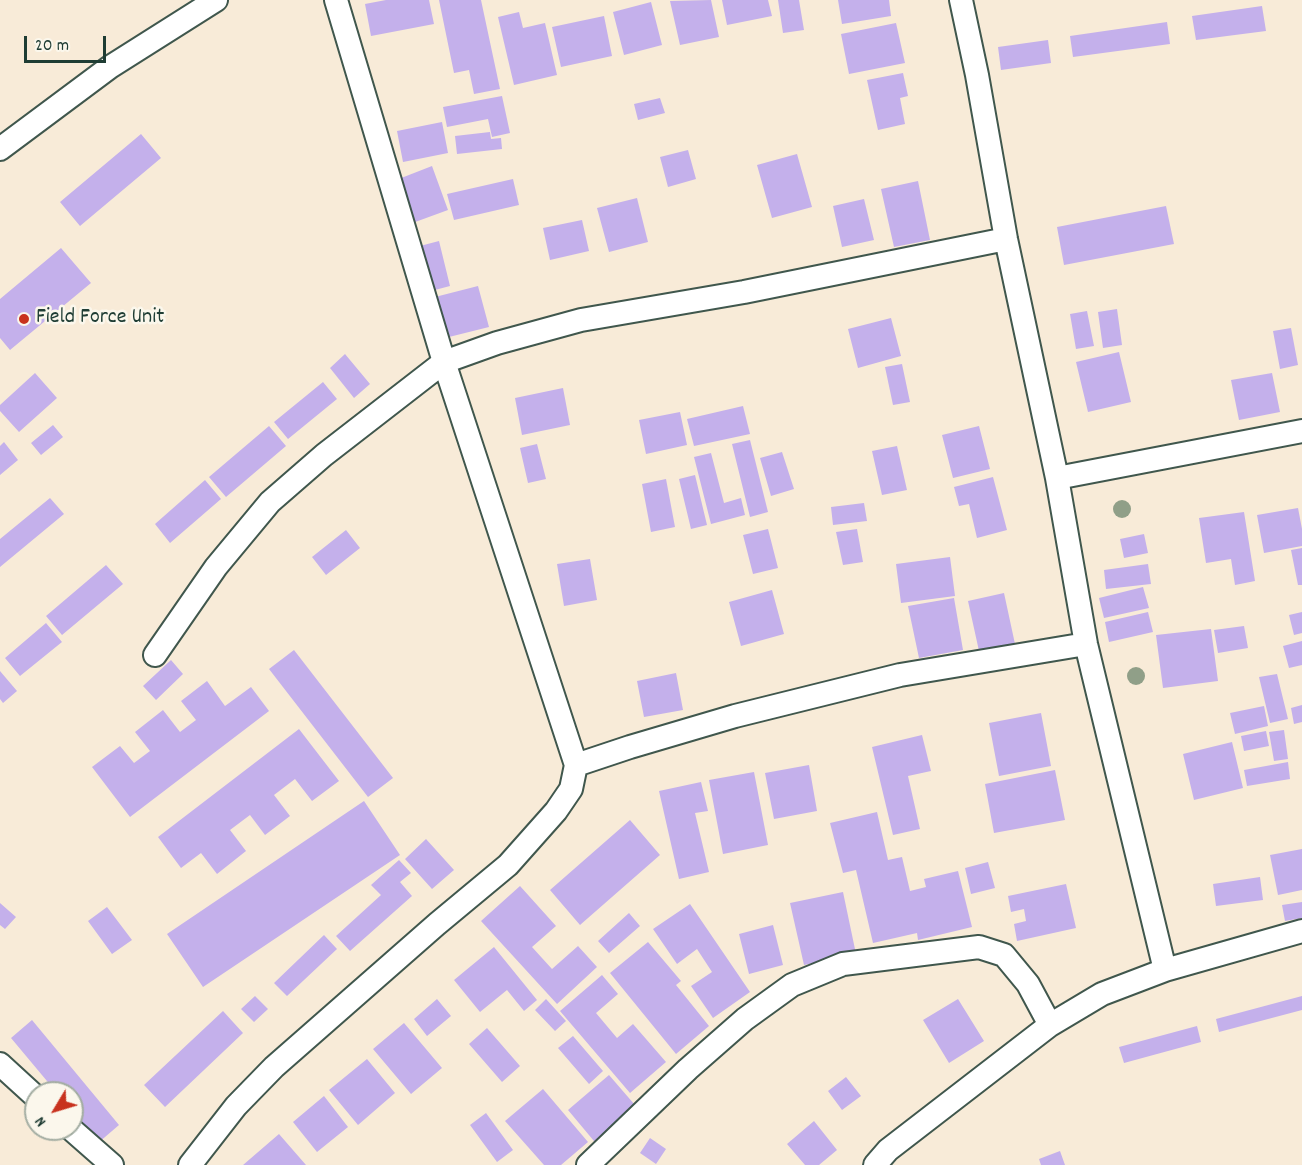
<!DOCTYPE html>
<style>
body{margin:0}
#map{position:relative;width:1302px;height:1165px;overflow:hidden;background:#f8ebd8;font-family:Dekko,sans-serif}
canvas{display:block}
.north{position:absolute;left:24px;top:1081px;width:60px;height:60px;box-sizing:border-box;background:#fbf7ec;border:2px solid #a3ada2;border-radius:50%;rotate:232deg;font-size:16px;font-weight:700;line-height:24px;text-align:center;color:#1f3d34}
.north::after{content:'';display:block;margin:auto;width:21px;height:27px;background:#c8321e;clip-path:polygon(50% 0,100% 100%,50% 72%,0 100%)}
.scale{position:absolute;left:24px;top:36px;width:82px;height:27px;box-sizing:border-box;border:3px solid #1f3d34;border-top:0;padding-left:8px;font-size:18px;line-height:21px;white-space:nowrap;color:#1f3d34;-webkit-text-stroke:4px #fbf7ec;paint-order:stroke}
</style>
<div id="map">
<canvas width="1302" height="1165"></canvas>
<div class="north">N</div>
<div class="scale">20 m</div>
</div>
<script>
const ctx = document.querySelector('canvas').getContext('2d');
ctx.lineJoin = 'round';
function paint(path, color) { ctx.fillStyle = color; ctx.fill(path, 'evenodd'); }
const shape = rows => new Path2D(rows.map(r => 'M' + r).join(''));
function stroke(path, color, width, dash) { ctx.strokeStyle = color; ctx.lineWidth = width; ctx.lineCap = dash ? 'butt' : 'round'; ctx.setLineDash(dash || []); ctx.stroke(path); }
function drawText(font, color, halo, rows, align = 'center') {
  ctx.font = font + ' Dekko,sans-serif'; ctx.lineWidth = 5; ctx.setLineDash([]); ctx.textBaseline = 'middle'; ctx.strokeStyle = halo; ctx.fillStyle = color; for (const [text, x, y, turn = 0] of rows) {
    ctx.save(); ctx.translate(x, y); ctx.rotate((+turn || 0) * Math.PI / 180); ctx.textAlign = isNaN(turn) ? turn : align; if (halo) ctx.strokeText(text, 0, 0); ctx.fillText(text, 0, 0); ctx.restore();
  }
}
paint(shape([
 [386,0,429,0,434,24,371,36,365,4],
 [439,0,481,0,500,89,474,94,469,70,454,73],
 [711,0,719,37,680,45,670,1],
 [722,0,768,0,772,16,727,25],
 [778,0,799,0,804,30,783,33],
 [838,0,889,0,891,16,842,24],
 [651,2,662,45,624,55,613,12],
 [1262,6,1266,31,1196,40,1192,16],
 [519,12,523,28,545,23,557,75,514,85,498,17],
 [604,16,612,56,561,67,552,27],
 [1167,22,1170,44,1073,57,1070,36],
 [896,23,905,63,849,74,841,34],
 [1048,40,1051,63,1001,70,998,47],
 [903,73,908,96,900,98,905,124,878,130,867,80],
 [502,96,510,133,492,137,488,119,447,127,443,107],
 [660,98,665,113,638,120,634,104],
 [442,122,448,153,403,162,397,131],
 [490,132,491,139,501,138,502,149,457,154,455,136],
 [141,134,161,158,80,226,60,202],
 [688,150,696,179,668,187,660,157],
 [797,154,812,207,772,218,757,165],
 [432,166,448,210,407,225,391,182],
 [513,179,519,205,454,220,447,194],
 [918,181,930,240,894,247,881,189],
 [637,198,648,242,609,252,597,208],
 [864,199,874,240,842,247,833,206],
 [1166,206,1174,244,1064,265,1057,227],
 [582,220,589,251,550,260,543,228],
 [439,241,450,286,431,291,420,246],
 [61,248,91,283,10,350,0,338,0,299],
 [478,286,489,327,445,338,435,297],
 [1117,309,1122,345,1103,348,1098,312],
 [1087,311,1094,346,1076,349,1070,314],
 [891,318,901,356,858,368,848,329],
 [1291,328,1298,365,1280,369,1273,331],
 [1119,352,1131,402,1088,412,1076,362],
 [345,354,370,384,354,398,330,368],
 [902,364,910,402,893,405,885,367],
 [35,373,57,398,19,432,0,411,0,405],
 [1272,373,1280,412,1239,420,1231,380],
 [323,382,337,399,288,439,274,422],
 [563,388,570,425,522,435,515,398],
 [743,406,750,434,694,446,687,419],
 [680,412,687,445,646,454,639,420],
 [53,425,63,437,41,455,31,443],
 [269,426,286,446,226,497,209,477],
 [979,426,990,469,953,478,942,435],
 [750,440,768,512,750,517,732,444],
 [4,442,18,460,0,475,0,446],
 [537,444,546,479,528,483,520,448],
 [897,446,907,490,882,495,872,451],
 [782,452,794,489,771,496,760,458],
 [711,453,724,503,741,498,745,515,711,524,694,457],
 [695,475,707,525,691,529,679,479],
 [993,477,1007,530,977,538,969,504,959,506,954,487],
 [666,479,675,527,651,532,642,484],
 [205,480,221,499,170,543,155,524],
 [50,498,64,514,0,567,0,539],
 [864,503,867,521,833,525,831,507],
 [1298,508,1302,529,1302,546,1264,553,1257,515],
 [1244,512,1255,581,1235,585,1231,559,1206,563,1199,518],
 [768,529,778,568,753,574,743,535],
 [857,529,863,562,843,565,836,532],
 [346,530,360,548,326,575,312,557],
 [1144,534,1148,553,1124,558,1120,539],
 [1302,548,1302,585,1298,585,1291,550],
 [950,557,955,596,901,603,896,564],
 [590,559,597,600,564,606,557,564],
 [1148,564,1151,584,1106,589,1104,570],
 [106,565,123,584,62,635,46,616],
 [1143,587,1149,608,1104,618,1099,598],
 [772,590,784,634,741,646,729,602],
 [1004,593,1015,644,979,651,968,601],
 [954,598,963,650,919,658,908,606],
 [1148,612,1153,632,1109,642,1105,622],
 [1302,612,1302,633,1294,635,1289,615],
 [46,623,62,642,20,676,5,658],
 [1244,626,1248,648,1218,653,1214,630],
 [1211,629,1218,681,1163,688,1156,635],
 [1302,641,1302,665,1289,668,1283,646],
 [294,650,393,778,368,797,269,669],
 [171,660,183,674,156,700,143,686],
 [0,671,17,691,3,703,0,699],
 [676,673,683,710,644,717,637,681],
 [1277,674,1288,719,1270,723,1259,677],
 [207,681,225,706,251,687,269,711,130,817,92,767,120,746,134,763,150,751,135,732,163,710,180,732,196,720,181,701],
 [1302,705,1302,722,1294,724,1291,708],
 [1264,706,1268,726,1235,734,1230,713],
 [1041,713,1051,766,999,776,989,723],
 [299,729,339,781,312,801,295,779,274,795,290,816,265,835,250,815,230,830,246,851,217,874,201,853,181,868,158,837],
 [1284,730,1288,759,1274,761,1269,732],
 [1266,731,1269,746,1244,751,1241,736],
 [922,735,931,771,908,776,920,829,893,835,872,747],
 [1232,742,1243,788,1194,800,1183,754],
 [1288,762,1290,779,1247,786,1244,770],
 [809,765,817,811,774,819,765,773],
 [1055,770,1065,820,994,833,985,784],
 [754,772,768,845,723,854,709,780],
 [701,782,708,811,695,813,709,872,679,879,659,791],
 [364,801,400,855,203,987,167,934],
 [877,812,888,860,902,857,910,891,926,887,924,879,958,871,972,927,918,940,917,933,873,943,856,870,843,873,830,823],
 [630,820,660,855,580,925,550,890],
 [426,839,454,870,432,889,405,859],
 [1302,849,1302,890,1278,895,1270,855],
 [399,860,411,873,400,882,412,896,350,951,336,936,381,895,371,885],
 [988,862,995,888,971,894,965,868],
 [1260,877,1263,900,1216,906,1213,884],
 [1066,884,1076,928,1017,941,1014,924,1026,921,1024,909,1011,912,1008,896],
 [520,886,556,926,532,947,552,969,578,946,597,967,557,1004,481,921],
 [843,892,856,954,804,965,790,903],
 [1302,902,1302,918,1285,921,1282,905],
 [0,903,16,917,5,929,0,925],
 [690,904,750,992,713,1018,691,986,712,972,697,949,677,964,653,929],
 [107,907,132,940,112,954,88,921],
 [629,913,640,926,609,953,598,941],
 [773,925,783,965,749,974,739,934],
 [324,935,337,949,287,996,274,983],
 [648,942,681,981,676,985,709,1026,676,1054,610,973],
 [494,947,537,1000,524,1011,507,990,480,1012,454,980],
 [602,975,618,994,596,1013,617,1038,633,1024,666,1062,630,1093,560,1011],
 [255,996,268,1009,254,1022,241,1009],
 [1302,996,1302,1010,1219,1032,1216,1019],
 [437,999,451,1016,427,1036,414,1019],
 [546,999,566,1021,555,1031,535,1010],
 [958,999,984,1041,949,1063,923,1020],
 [223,1011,243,1033,165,1107,144,1085],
 [32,1020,119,1125,98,1143,72,1112,72,1093,57,1093,11,1038],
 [404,1023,442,1068,411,1094,373,1049],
 [1197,1026,1201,1042,1124,1063,1119,1047],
 [487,1028,520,1066,502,1082,469,1044],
 [573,1036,603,1071,589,1084,558,1048],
 [367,1059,395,1093,358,1125,329,1090],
 [609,1075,641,1112,599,1147,568,1110],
 [846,1077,861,1096,842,1110,828,1091],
 [543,1089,588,1142,561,1165,544,1165,505,1121],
 [324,1096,348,1127,317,1152,293,1122],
 [486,1113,513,1150,497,1162,470,1125],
 [814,1121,837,1150,819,1165,805,1165,787,1144],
 [279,1134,306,1165,243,1165],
 [650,1138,666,1149,656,1164,640,1153],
 [1060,1151,1065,1165,1041,1165,1039,1159]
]), '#c4b0eb');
const street = shape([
 [961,0,977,75,1006,239,1057,478,1086,644,1165,970],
 [0,149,110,67,216,0],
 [1057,478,1302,431],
 [155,655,216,567,270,502,324,455,444,362,497,343,581,320,744,292,1006,239],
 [576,765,630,747,735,716,900,675,1086,644],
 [0,1064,36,1097],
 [71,1129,112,1165],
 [190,1165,236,1106,274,1067,437,924,508,865,556,811,571,789,576,765,444,362,336,0],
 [588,1165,688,1069,745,1019,792,985,843,964,979,947,1004,955,1028,984,1050,1025],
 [875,1165,888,1150,1050,1025,1102,994,1165,970,1302,931]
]);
stroke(street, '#40574d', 26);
stroke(street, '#fff', 22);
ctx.fillStyle = '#909f88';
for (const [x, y] of [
 [1122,509],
 [1136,676]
]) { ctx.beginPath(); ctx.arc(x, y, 9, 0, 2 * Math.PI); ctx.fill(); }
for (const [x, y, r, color] of [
 [24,319,6,"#c8321e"]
]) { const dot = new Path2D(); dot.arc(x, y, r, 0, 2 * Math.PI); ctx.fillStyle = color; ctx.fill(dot); stroke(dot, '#fbf7ec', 2); }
drawText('22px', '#1f3d34', '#fbf7ec', [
 ["Field Force Unit",36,319]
], 'left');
</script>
